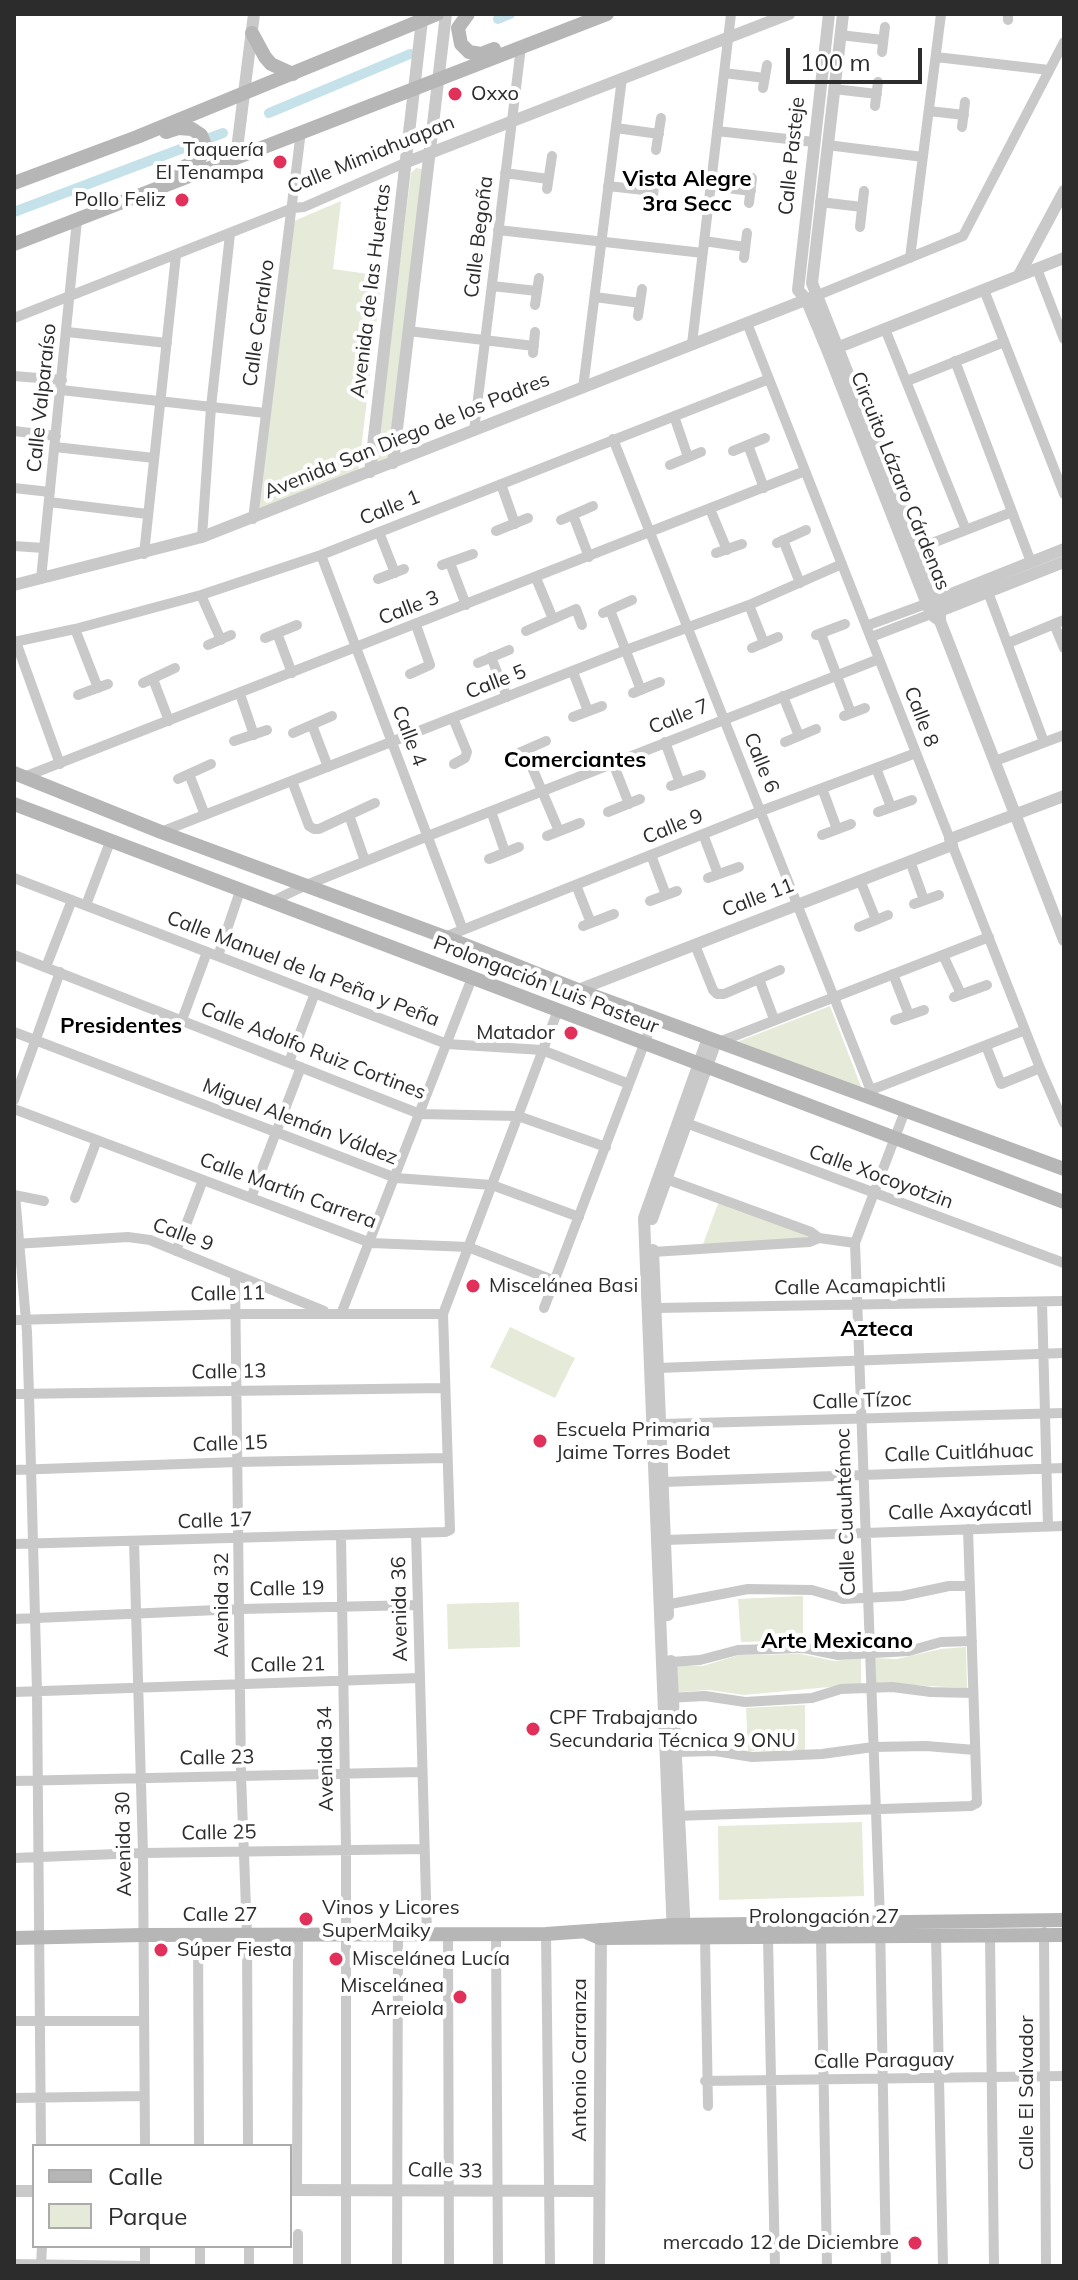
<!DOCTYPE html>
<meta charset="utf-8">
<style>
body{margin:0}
#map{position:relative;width:1078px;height:2280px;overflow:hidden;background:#fff;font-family:Mulish,sans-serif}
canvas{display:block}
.frame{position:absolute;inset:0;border:16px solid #2c2c2c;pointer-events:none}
.legend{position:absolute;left:32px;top:2144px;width:260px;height:104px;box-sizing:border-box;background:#fff;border:2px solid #ababab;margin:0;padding:10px 14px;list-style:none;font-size:24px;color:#2c2c2c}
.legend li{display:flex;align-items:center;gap:16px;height:40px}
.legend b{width:40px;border:2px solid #ababab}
.scale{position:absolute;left:786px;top:48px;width:136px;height:36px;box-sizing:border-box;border:4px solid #2c2c2c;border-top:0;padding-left:10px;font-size:24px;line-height:28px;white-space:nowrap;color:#2c2c2c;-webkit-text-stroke:6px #fff;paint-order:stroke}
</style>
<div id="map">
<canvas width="1078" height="2280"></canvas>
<div class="frame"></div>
<ul class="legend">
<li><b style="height:10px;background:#b6b6b6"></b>Calle</li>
<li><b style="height:22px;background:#e5ead9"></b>Parque</li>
</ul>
<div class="scale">100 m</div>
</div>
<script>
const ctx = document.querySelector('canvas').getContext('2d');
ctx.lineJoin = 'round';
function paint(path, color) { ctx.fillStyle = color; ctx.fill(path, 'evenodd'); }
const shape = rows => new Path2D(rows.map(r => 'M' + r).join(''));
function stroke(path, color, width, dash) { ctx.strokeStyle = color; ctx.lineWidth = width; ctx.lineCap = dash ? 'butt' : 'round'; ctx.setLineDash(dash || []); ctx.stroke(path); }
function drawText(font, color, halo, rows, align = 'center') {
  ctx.font = font + ' Mulish,sans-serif'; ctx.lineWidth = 8; ctx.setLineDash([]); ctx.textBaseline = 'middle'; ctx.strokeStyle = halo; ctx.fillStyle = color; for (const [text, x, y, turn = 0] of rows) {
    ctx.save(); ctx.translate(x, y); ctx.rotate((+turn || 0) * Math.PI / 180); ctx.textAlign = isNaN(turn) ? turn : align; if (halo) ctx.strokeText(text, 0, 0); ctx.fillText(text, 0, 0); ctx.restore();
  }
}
paint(shape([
 [416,168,422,169,390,456,375,464,411,173],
 [341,201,333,269,382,276,358,474,256,513,294,221],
 [830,1006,862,1089,737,1042],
 [719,1201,812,1234,810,1239,702,1247],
 [510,1327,575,1358,555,1398,490,1367],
 [803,1596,803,1640,741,1642,738,1599],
 [519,1602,520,1647,448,1649,447,1604],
 [966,1647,967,1688,873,1683,873,1658,897,1659,941,1649],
 [801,1654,834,1661,861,1658,861,1684,744,1695,709,1690,678,1692,675,1666,703,1666,739,1655],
 [805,1705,805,1750,748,1751,746,1708],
 [862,1822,864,1896,719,1900,718,1826]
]), '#e5ead9');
stroke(shape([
 [498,19,510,14],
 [269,113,410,54],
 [14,212,223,133]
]), '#c5e2ea', 10);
stroke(shape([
 [1008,20,1008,14],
 [840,35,883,40],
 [882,52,885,27],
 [936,57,1049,70],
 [724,73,765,78],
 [763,88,767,65],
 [834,89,877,94],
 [875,106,878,82],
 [929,111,964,115],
 [962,127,965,102],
 [616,128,659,134],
 [717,131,814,142],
 [827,145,923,157],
 [656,150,661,118],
 [505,173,548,179],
 [608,186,653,191],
 [711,186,751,191],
 [547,189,552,156],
 [820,202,862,207],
 [749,203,752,178],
 [652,204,655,179],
 [860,227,864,191],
 [498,230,703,253],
 [704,241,745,247],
 [744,258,747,233],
 [910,258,941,14],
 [1037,269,1064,339],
 [492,286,537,291],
 [984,290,1064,494],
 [818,295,963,236,1064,42],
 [595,297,640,303],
 [535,305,539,278],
 [638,316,642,289],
 [14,318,293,208,304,207,407,162],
 [747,323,1040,1068,1064,1123],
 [885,329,966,530],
 [408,331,534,346],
 [67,332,167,343],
 [692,344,731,14],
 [533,353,535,332],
 [955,361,1031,562],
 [14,376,62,380],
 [907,381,1004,342],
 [583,388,622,78],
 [61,390,265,413],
 [674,416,688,457],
 [14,431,56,436],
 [474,431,521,47],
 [613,439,875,1101],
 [748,445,764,488],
 [55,447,154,458],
 [733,451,765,438],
 [670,465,701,452],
 [501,484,515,524],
 [14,488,50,492],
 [49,502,147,514],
 [710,509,727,550],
 [573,515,589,557],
 [253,519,301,131],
 [561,520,593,506],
 [496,531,528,518],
 [379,532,395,573],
 [202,537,211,407,230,234],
 [783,540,800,583],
 [777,543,806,530],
 [14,546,44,548],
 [917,549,1012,512],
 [716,553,742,544],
 [144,554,176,255],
 [321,555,463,930],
 [450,563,466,605],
 [442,565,473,554],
 [536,578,553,619],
 [41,579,77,220],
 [378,579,404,569],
 [988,592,1044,742],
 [201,595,221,640],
 [749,605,764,643],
 [610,610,641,690],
 [603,613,632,600],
 [1054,624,1064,648],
 [866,626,931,602],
 [75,629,98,688],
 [526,631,576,609,582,625],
 [277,633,292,673],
 [821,634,851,713],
 [816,635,845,624],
 [871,637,936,612],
 [265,638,297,625],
 [14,642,75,629,201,595,321,555,769,379],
 [16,642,60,764],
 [1008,643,1064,620],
 [208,645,231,635],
 [752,648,778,637],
 [491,657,507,697],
 [478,663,509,650],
 [573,672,588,711],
 [410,674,430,665,416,625],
 [153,679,169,721],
 [143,683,175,668],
 [633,693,660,682],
 [240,694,254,735],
 [78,695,108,684],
 [783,696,799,736],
 [844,716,865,708],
 [573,717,602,706],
 [453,718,467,752,465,758,454,764],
 [312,725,328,767],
 [293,733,332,716],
 [234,741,267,730],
 [665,742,680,783],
 [785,742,816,729],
 [525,751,559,831],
 [514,755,546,741],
 [995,761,1064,735],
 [613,763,629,804],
 [876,768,891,807],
 [189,774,205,815],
 [24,777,805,471],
 [178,779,211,764],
 [292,781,309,826,314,829,319,829,375,803],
 [671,786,701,775],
 [822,788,837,829],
 [491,811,505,852],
 [608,812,640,799],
 [878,812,912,800],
 [349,815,365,861],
 [161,832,626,650,749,605,842,564],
 [703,834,718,874],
 [822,835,851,824],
 [547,836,580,823],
 [651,855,666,895],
 [489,859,519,847],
 [910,861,924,900],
 [14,878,447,1044,542,1050,629,1084],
 [708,878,739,867],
 [860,880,876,920],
 [576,885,591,923],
 [650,901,677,891],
 [271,902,304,886,428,836,879,659],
 [914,904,939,895],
 [86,905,110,842],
 [583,926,614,914],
 [859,927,888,915],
 [445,937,761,811,916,753],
 [695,945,713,990,717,994,724,994,780,970],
 [14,955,420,1114,518,1116,606,1147],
 [943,955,961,994],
 [218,956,240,891],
 [46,967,72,900],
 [893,974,909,1015],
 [759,979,774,1019],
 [954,997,987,985],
 [182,1020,207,952],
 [895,1020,924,1010],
 [14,1032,396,1178,492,1185,579,1217],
 [719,1042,989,937],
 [986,1046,1001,1084,1040,1068],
 [289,1062,315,993],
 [871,1090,1025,1030],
 [14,1100,60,972],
 [14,1109,371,1243,468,1247,555,1281],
 [686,1123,1064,1263],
 [666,1179,811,1232,819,1238,855,1243],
 [14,1195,44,1201],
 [15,1195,27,1332,29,1394,37,1691,41,2146],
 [75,1198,97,1140],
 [251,1198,301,1067],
 [15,1244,128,1237,150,1240,324,1311],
 [176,1251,203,1180],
 [653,1252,809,1242,819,1238],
 [235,1275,241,1775,247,1935,248,2146],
 [1042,1302,1048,1526],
 [544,1308,654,1018],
 [656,1308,1064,1301],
 [341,1314,472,978],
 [14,1320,235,1314,443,1314],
 [658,1368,1064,1353],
 [14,1394,445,1388],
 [661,1424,1064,1413],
 [14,1470,237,1462,447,1458],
 [663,1482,1064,1468],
 [416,1533,427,1934],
 [341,1535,346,1849,346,2266],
 [666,1540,1064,1526],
 [134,1541,143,1853,145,2146],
 [14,1544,445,1532,450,1530,443,1314,558,1010],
 [660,1606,748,1589,812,1590,843,1599,902,1596,949,1586,970,1586],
 [14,1619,240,1609,417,1605],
 [671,1662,700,1660,738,1650,804,1648,838,1655,909,1651,941,1642,972,1641],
 [14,1692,419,1678],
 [666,1698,705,1696,745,1702,812,1698,841,1689,892,1687,931,1692,973,1693],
 [676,1752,715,1751,752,1757,822,1754,873,1747,926,1746,975,1750],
 [14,1781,421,1772],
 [675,1816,971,1806,977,1803,968,1529],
 [14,1858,143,1853,424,1849],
 [1044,1932,1046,2266],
 [448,1934,449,2266],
 [546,1934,550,2266],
 [198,1935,199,2146],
 [496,1935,498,2266],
 [936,1936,943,2266],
 [990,1936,994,2266],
 [705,1937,708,2106],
 [821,1937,827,2266],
 [768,1938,775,2266],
 [14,2021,144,2021],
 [705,2081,1064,2076],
 [14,2098,144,2096],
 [297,2190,298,1934],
 [145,2246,145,2266],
 [200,2246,200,2266],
 [249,2246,249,2266],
 [14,2264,145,2266],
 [41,2266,42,2246],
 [298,2266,298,2234],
 [397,2266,398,1934],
 [886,2266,880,1920,855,1243,905,1111]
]), '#c9c9c9', 10);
stroke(shape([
 [829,14,798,290,806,299,828,352,931,614,940,621],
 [843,14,812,283,933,588,940,611,940,621,1064,940],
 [236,157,254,14],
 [407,162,789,14],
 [1019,275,1064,191],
 [834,349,1064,258],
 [393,463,446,14],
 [370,472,422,20],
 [14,585,202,537,818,295],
 [936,600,1064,549],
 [940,611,1064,562],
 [950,839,1064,796],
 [578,990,952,845],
 [652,1219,716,1041],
 [653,1250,668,1615],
 [671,1661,685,1934],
 [673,1935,644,1218,708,1038],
 [290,2190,599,2191],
 [14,2191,34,2191],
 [599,2266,601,1929]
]), '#c9c9c9', 12);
stroke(shape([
 [468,14,458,28,461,44,469,52,481,54,494,49],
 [252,33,265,57,271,64,293,74],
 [166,132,178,128,192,129,201,135,205,145,200,158,175,172],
 [14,183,137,137,437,14],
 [14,244,607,14],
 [14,773,161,832,445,937,578,990,1064,1169],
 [14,804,1064,1202],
 [586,1932,600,1938,1064,1935],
 [14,1938,143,1935,546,1934,673,1925,1064,1920]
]), '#b6b6b6', 14);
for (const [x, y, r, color] of [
 [455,94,8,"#e1305a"],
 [280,162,8,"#e1305a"],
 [182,200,8,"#e1305a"],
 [571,1033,8,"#e1305a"],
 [473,1286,8,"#e1305a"],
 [540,1441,8,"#e1305a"],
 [533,1729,8,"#e1305a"],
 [306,1919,8,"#e1305a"],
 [161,1950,8,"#e1305a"],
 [336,1959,8,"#e1305a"],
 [460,1997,8,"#e1305a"],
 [915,2243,8,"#e1305a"]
]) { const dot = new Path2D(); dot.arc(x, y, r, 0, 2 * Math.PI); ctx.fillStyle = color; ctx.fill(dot); stroke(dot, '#fff', 3); }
drawText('20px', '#2c2c2c', '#fff', [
 ["Oxxo",471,94],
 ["Taquería",264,150,"right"],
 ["El Tenampa",264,173,"right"],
 ["Pollo Feliz",166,200,"right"],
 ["Matador",555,1033,"right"],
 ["Miscelánea Basi",489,1286],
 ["Escuela Primaria",556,1430],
 ["Jaime Torres Bodet",556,1453],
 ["CPF Trabajando",549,1718],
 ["Secundaria Técnica 9 ONU",549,1741],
 ["Vinos y Licores",322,1908],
 ["SuperMaiky",322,1931],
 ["Súper Fiesta",177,1950],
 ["Miscelánea Lucía",352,1959],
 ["Miscelánea",444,1986,"right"],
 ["Arreiola",444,2009,"right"],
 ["mercado 12 de Diciembre",899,2243,"right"]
], 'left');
drawText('20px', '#2c2c2c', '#fff', [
 ["Calle Mimiahuapan",371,155,-22],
 ["Calle Pasteje",792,156,-84],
 ["Calle Begoña",479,237,-83],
 ["Avenida de las Huertas",371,291,-83],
 ["Calle Cerralvo",259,323,-82],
 ["Calle Valparaíso",42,398,-84],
 ["Avenida San Diego de los Padres",407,436,-22],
 ["Circuito Lázaro Cárdenas",900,481,68],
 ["Calle 1",390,508,-22],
 ["Calle 3",409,608,-21],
 ["Calle 5",496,682,-21],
 ["Calle 7",679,717,-22],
 ["Calle 8",921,717,69],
 ["Calle 4",409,736,69],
 ["Calle 6",761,763,68],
 ["Calle 9",673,827,-22],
 ["Calle 11",758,898,-21],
 ["Calle Manuel de la Peña y Peña",303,969,21],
 ["Prolongación Luis Pasteur",546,985,21],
 ["Calle Adolfo Ruiz Cortines",313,1051,21],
 ["Miguel Alemán Váldez",300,1122,21],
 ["Calle Xocoyotzin",881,1177,20],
 ["Calle Martín Carrera",288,1191,20],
 ["Calle 9",183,1235,20],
 ["Calle Acamapichtli",860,1287,-1],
 ["Calle 11",228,1294,-1],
 ["Calle 13",229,1372,-1],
 ["Calle Tízoc",862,1401,-2],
 ["Calle 15",230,1444,-2],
 ["Calle Cuitláhuac",959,1453,-2],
 ["Calle Axayácatl",960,1511,-2],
 ["Calle Cuauhtémoc",846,1512,-92],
 ["Calle 17",215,1521,-2],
 ["Calle 19",287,1589,-1],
 ["Avenida 32",222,1605,-90],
 ["Avenida 36",400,1609,-91],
 ["Calle 21",288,1665,-1],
 ["Calle 23",217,1758,-1],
 ["Avenida 34",326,1759,-91],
 ["Calle 25",219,1833,-1],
 ["Avenida 30",124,1844,-91],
 ["Calle 27",220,1915],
 ["Prolongación 27",824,1917],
 ["Antonio Carranza",580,2060,-90],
 ["Calle Paraguay",884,2061,-1],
 ["Calle El Salvador",1027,2093,-90],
 ["Calle 33",445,2171,1]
]);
drawText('bold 22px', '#000', '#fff', [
 ["Vista Alegre",687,179],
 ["3ra Secc",687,204],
 ["Comerciantes",575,760],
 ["Presidentes",121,1026],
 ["Azteca",877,1329],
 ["Arte Mexicano",837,1641]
]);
</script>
